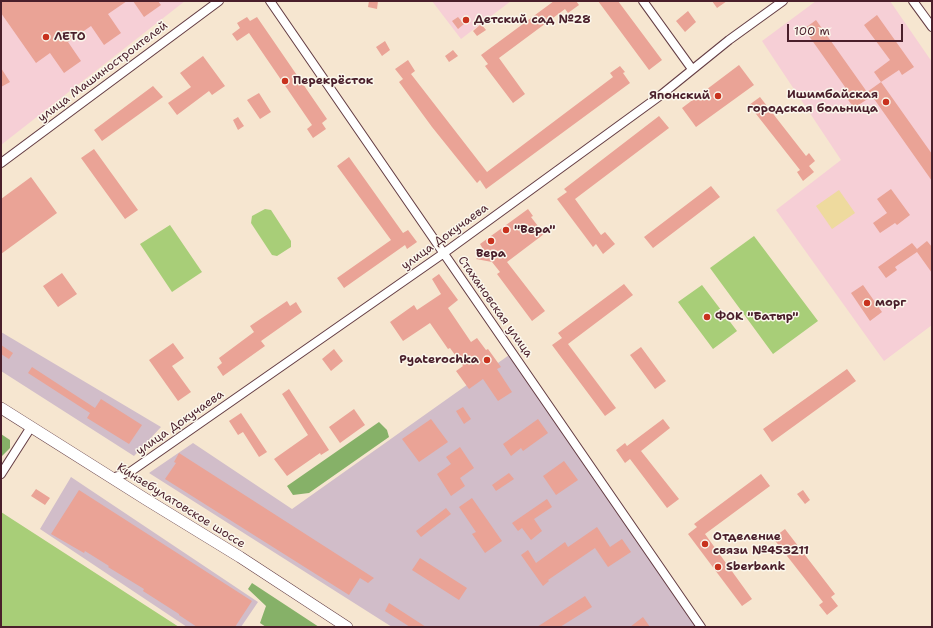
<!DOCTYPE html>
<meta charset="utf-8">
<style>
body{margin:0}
#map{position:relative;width:933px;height:628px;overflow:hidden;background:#f6e6d0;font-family:"Shantell Sans",sans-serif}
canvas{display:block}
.frame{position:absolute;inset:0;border:2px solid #4a1f2b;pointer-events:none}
.scale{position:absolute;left:787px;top:24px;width:116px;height:18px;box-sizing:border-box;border:2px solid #4a1f2b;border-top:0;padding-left:5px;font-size:12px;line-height:14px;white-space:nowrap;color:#4a1f2b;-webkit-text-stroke:3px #fbf7ec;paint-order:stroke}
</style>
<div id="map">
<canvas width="933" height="628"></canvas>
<div class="frame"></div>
<div class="scale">100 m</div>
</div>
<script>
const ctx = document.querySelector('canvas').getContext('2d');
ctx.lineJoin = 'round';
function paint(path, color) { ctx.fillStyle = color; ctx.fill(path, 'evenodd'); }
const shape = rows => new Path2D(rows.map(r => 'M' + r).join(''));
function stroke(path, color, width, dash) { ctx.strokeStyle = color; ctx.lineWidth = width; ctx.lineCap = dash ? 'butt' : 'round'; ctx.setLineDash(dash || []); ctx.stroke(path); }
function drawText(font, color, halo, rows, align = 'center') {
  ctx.font = font + ' "Shantell Sans",sans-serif'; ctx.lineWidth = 3; ctx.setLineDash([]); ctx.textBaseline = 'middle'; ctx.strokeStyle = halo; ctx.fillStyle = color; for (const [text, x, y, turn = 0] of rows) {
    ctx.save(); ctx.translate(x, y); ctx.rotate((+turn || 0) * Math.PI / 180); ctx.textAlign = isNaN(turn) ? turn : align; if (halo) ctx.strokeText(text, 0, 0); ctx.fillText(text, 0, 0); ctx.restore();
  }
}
paint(shape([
 [1,1,185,1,1,145],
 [432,1,511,1,461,39],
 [816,1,890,1,932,62,932,325,884,361,776,210,841,160,762,41]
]), '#f6cfd6');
paint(shape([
 [1,332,161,427,134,456,1,371],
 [512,353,698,627,392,627,149,473,193,443,292,509],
 [71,477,258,602,241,627,187,627,40,529]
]), '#d1bdc9');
paint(shape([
 [265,209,271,210,291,241,291,247,277,256,272,255,251,223,252,216],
 [170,225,202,272,172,292,140,244],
 [754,236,818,321,773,354,710,268],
 [702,285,737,331,713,349,678,302],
 [1,512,179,627,1,627]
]), '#a8ce78');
paint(shape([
 [379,422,387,430,389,437,309,493,293,495,287,486],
 [1,434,10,440,10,448,1,457],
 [252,583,319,627,266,627,260,623,266,606,248,589]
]), '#86b168');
paint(shape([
 [839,190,855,213,832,229,816,206]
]), '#eeda9e');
paint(shape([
 [1,1,127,1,108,14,121,33,104,45,91,26,68,42,81,61,64,73,50,53,36,63,1,13],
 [133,1,158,1,161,5,144,17],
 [369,1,378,1,377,9,368,7],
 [554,1,576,1,579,5,568,13,565,9,499,58,525,94,513,103,485,66,488,64,481,55],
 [598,1,618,1,662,60,649,70],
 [712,1,727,1,717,8],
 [688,11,696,22,685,32,676,21],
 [877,15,914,67,902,75,899,70,881,82,932,154,932,181,872,96,854,108,846,97,850,94,804,29,816,20,867,92,881,82,874,72,890,60,864,25],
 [247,17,250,21,257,17,327,119,322,123,326,129,313,138,307,129,312,125,249,33,237,41,232,34,240,28,237,23],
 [458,17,464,24,458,29,452,21],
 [481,24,486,30,477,36,473,31],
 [385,41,390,50,382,56,376,47],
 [453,50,458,56,449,62,445,56],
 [203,56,225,86,212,95,209,91,177,115,168,103,191,87,180,73],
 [408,60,415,71,411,74,487,172,613,77,610,73,620,66,625,72,623,73,630,83,486,189,480,180,477,183,432,127,399,82,403,79,395,69],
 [739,65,754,85,696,127,682,108],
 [1,68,10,82,1,87],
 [153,86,163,97,102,141,94,130],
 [259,93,271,112,260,119,247,100],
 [760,97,806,156,809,153,815,161,809,166,814,172,803,181,797,172,800,170,749,105],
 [659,116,669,128,575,199,601,235,605,232,615,244,603,254,596,244,593,247,557,199,567,192,564,189],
 [238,117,244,126,238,130,233,120],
 [94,149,138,210,125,219,81,158],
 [349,157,403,233,408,230,417,242,407,249,405,245,344,288,337,278,391,240,337,166],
 [31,177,57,213,1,254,1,199],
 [711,186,720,197,653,248,644,237],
 [891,189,910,215,897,225,895,223,880,233,873,223,887,213,877,199],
 [528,209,533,216,531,217,544,234,507,262,545,311,532,321,497,274,500,272,492,262,476,259,481,255,478,252,483,249,480,244],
 [927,241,932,247,932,273,917,252,895,267,897,270,886,278,878,267,912,243,917,249],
 [62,273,77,294,58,307,43,286],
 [439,274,458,300,448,308,471,342,477,338,486,350,488,349,501,367,497,369,512,392,498,401,483,379,469,389,456,371,463,366,450,348,448,349,430,323,403,341,390,322,414,305,417,310,441,294,432,279],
 [624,284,633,295,568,344,616,408,605,416,552,345,562,338,558,333],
 [863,285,882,312,870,321,851,293],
 [287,301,290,306,296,302,302,312,261,341,265,346,223,376,217,367,222,363,219,358,254,332,250,326],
 [173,343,184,358,172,366,191,392,178,401,149,360],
 [1,345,13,353,9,359,1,354],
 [641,347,666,381,655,389,630,355],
 [334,349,343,361,331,371,322,359],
 [32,367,95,408,101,399,142,425,129,444,87,418,90,413,28,373],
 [847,369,856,381,772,442,763,429],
 [289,389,329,450,321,455,320,453,287,476,274,459,308,435,282,394],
 [463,407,471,419,464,424,456,411],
 [354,409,365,425,340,443,329,427],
 [241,413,267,452,259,457,243,432,238,435,229,421],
 [431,419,448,442,419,462,402,439],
 [538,419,548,433,523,451,521,448,511,456,503,444],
 [663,419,670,428,641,451,679,499,667,508,630,459,625,463,616,450,625,443,627,446],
 [460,447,474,468,460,478,465,486,451,496,437,474,451,464,446,457],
 [179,453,374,578,368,583,360,578,349,595,165,479,176,463,174,462],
 [564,461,578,480,556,495,543,476],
 [509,473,514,479,496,491,492,485],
 [761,474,770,486,705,534,752,599,742,606,688,534,697,527,694,524],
 [36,489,50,498,45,505,31,496],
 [79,490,252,601,235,627,197,627,179,615,179,614,143,591,144,589,108,567,109,566,85,551,84,553,51,534],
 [803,490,810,500,805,504,797,494],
 [472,498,502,541,485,553,472,534,476,532,459,507],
 [547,499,552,507,534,519,542,531,531,540,522,528,518,531,512,523],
 [446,508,451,514,421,537,416,531],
 [597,527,610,547,622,539,631,552,608,567,595,548,548,580,549,581,543,586,521,555,528,550,536,563,565,542,568,547],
 [785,529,835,594,831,597,838,606,827,615,819,605,823,602,773,538],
 [420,558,467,588,459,600,412,570],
 [585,596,592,607,560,627,537,627],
 [389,603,426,627,410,627,385,611],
 [643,617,650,627,630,627]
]), '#eaa396');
const minor = shape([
 [270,1,701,627],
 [643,1,692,69],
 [913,1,932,27],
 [1,163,219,1],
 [1,474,31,427],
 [112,478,130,472,444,253,661,95,729,40,783,1]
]);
const major = shape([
 [1,408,147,500,240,557,347,627]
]);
stroke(minor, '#643d44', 10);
stroke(major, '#643d44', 12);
stroke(minor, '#fff', 8);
stroke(major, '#fff', 11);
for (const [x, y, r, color] of [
 [466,20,4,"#c8321e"],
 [46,37,4,"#c8321e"],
 [285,81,4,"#c8321e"],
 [718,96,4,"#c8321e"],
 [886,102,4,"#c8321e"],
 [506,230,4,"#c8321e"],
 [491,241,4,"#c8321e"],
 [867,303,4,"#c8321e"],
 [707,317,4,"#c8321e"],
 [487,360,4,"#c8321e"],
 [705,544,4,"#c8321e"],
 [718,567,4,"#c8321e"]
]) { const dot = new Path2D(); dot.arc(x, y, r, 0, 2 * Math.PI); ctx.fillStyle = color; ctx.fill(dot); stroke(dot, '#fbf7ec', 1.5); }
drawText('bold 12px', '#4a1f2b', '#fbf7ec', [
 ["Детский сад №28",474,20],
 ["ЛЕТО",54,37],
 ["Перекрёсток",293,81],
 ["Ишимбайская",878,95,"right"],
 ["городская больница",878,109,"right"],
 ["Японский",710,96,"right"],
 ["\"Вера\"",514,230],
 ["Вера",491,254,"center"],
 ["морг",875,303],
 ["ФОК \"Батыр\"",715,317],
 ["Pyaterochka",479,360,"right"],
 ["Отделение",713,537],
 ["связи №453211",713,551],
 ["Sberbank",726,567]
], 'left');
drawText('12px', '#4a1f2b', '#fbf7ec', [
 ["улица Машиностроителей",103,72,-37],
 ["улица Докучаева",445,237,-36],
 ["Стахановская улица",495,307,55],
 ["улица Докучаева",180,423,-35],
 ["Кинзебулатовское шоссе",181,506,32]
]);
</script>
